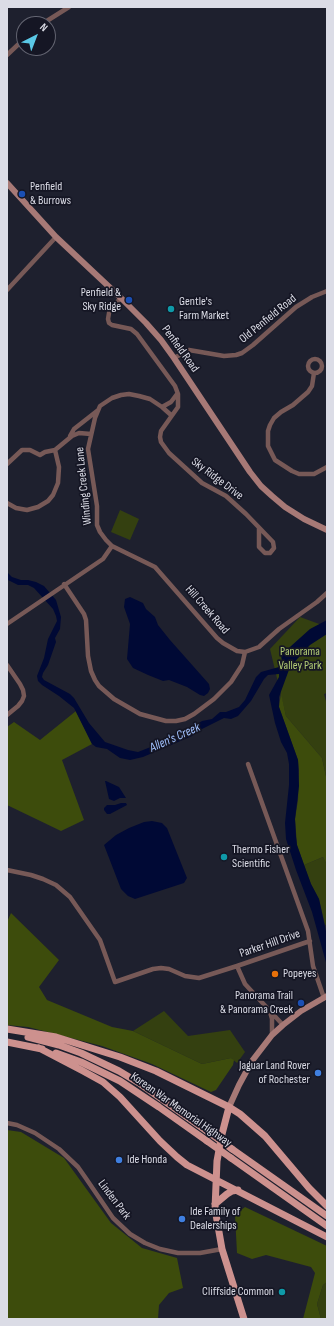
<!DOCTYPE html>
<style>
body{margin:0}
#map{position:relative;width:334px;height:1326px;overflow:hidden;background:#1e202e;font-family:"Sofia Sans Condensed",sans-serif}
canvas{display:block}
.frame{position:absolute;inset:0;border:8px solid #dbdce6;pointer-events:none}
.north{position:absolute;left:16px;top:16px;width:40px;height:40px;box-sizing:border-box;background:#151624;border:1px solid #646572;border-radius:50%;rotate:42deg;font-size:11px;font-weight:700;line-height:16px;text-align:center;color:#dbdce6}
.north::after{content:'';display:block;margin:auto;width:14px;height:18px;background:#5ac8e6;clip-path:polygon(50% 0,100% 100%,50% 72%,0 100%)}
</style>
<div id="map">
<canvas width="334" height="1326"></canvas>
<div class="frame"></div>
<div class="north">N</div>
</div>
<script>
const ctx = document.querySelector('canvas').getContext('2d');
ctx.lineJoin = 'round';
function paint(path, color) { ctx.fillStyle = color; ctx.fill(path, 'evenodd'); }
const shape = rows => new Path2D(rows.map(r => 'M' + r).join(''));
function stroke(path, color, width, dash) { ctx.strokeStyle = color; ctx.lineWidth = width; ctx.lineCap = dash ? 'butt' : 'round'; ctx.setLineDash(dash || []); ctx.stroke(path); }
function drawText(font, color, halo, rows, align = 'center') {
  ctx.font = font + ' "Sofia Sans Condensed",sans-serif'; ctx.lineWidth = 3.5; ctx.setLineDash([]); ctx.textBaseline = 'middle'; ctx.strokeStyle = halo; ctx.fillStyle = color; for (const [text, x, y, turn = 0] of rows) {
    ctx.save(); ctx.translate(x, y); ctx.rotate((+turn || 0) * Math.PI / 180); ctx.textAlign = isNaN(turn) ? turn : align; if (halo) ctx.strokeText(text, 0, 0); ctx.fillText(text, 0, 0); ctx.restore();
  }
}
paint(shape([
 [120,510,139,519,130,540,111,532],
 [300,617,322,625,324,635,327,634,327,693,324,694,327,705,327,781,322,758,286,716,270,649],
 [323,857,327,865,327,924,325,925,319,899,311,884,304,865],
 [164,1011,188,1036,230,1030,245,1052,237,1063,231,1058,202,1064,133,1031],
 [327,1282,327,1319,321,1319,317,1304,323,1285]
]), '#344010');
paint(shape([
 [281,693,286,716,322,758,327,781,327,865,323,857,304,865,297,845,295,819,298,800,299,770,298,760,279,707],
 [76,711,92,744,62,760,84,820,61,831,7,805,7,727,14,722,40,740],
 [11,913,59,960,39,987,47,1000,112,1027,133,1031,202,1064,231,1058,234,1060,233,1065,216,1090,211,1092,152,1064,102,1046,28,1027,7,1025,7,922],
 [7,1130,21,1132,64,1158,111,1223,142,1248,177,1258,183,1288,169,1293,159,1305,158,1319,7,1319],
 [245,1207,327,1246,327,1282,323,1285,317,1304,321,1319,303,1319,315,1273,311,1267,266,1255,252,1259,237,1253,235,1215]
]), '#3d4c0c');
paint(shape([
 [7,572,12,577,21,580,28,580,36,582,44,586,56,600,61,617,60,629,55,638,56,642,48,665,43,673,42,677,44,680,70,694,74,698,89,723,105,742,128,750,138,752,186,733,194,726,202,721,212,719,220,712,226,712,239,707,245,700,256,677,261,672,279,667,282,662,281,655,310,629,327,620,327,634,310,645,290,667,279,697,279,707,298,760,299,786,295,819,296,837,297,845,311,884,319,899,327,936,327,966,312,912,296,870,286,839,285,823,289,785,289,764,287,753,281,742,275,723,269,695,279,677,279,674,268,675,264,679,251,701,238,716,231,719,224,718,196,732,192,736,143,757,130,760,120,758,107,749,96,747,92,744,74,708,59,696,42,685,38,681,37,676,44,658,48,639,57,621,56,616,53,609,34,588,28,585,18,585,8,580],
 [130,597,143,603,146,609,155,617,158,625,170,640,209,684,210,689,208,693,204,696,200,695,187,687,169,680,163,681,148,675,133,668,127,659,130,624,124,607,125,599],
 [105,781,106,781,119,787,126,798,120,798,114,801,109,799],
 [121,803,126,803,127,805,110,814,107,814,104,810,104,808,107,805,115,805],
 [152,821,162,823,167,828,187,878,184,883,135,899,128,896,121,889,104,845,116,835,129,828,144,822]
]), '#000935');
stroke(shape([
 [42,24,69,7],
 [7,55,24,39],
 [7,290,56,237],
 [121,298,112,307,109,313,108,319,109,323,112,325,131,329,137,334,175,386,178,394,178,407,161,431,160,437,161,442,169,453,202,483,226,496,246,514,273,542,274,548,270,553,265,553,259,547,259,528],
 [174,358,189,350,224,356,236,355,242,353,253,345,296,307,312,297,327,291],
 '308 366a7 7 0 1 1 14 0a7 7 0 1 1-14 0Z',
 [314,373,312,386,308,392,293,405,281,412,274,418,270,425,268,431,268,446,275,460,292,471,299,474,314,474,327,467],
 [162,407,171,402,177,394],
 [171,415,162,407,150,399,139,396,129,394,121,395,112,398,100,406,95,418,88,449,97,506,97,525,100,532,106,540,112,546,155,567,217,638,223,643,237,651,245,652,259,647,279,629,317,602,327,593],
 [70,436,74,429,97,411],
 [7,464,22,450,30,450,40,455,45,452,55,450,72,436,79,433,91,434],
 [7,503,16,508,27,510,38,507,48,501,53,495,58,483,59,467,55,450],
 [64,584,84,614,86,620,88,656,91,671,95,680,99,686,114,699,140,714,166,721,176,721,185,719,194,714,214,699,231,682,242,665,245,652],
 [7,624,103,559,112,546],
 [7,665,20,684,23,690,24,696,22,701,18,706,7,715],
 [248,764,308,931,313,966,324,998],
 [7,870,31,875,43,879,56,885,70,897,100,940,115,982,153,969,161,968,169,969,185,976,199,978,237,966,245,984,283,1025],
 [237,966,310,941],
 [270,1012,272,1019,272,1035],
 [7,1123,17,1125,35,1133,59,1149,78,1167,85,1177,113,1218,130,1234,145,1243,160,1249,178,1253,200,1253,222,1249]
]), '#775957', 4.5);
stroke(shape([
 [7,183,56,237,121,298,146,323,161,340,174,358,250,472,261,486,272,496,285,507,304,519,327,530],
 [229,1107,239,1085,252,1061,272,1035,283,1025,301,1011,327,996]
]), '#a77976', 6);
stroke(shape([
 [7,1029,56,1037,120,1057,156,1071,229,1107,240,1114,265,1136,309,1188,327,1206],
 [28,1037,59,1045,81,1053,119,1071,139,1083,208,1132],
 [7,1042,42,1049],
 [39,1048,83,1071,103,1082,120,1097,160,1141,177,1157,187,1165,327,1237],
 [56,1053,81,1062,120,1081,159,1107,207,1141],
 [229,1107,222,1134,217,1161,215,1209,222,1249,244,1319],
 [232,1149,327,1216],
 [231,1158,327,1226],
 [215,1204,227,1194,232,1191,238,1190]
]), '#cd918e', 7);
stroke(shape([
 [208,1132,232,1149],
 [207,1141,231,1158]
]), '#cd918e', 7);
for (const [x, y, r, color] of [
 [22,194,4,"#1a4fb4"],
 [129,300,4,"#1a4fb4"],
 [171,309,4,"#0f9aa8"],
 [224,857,4,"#0f9aa8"],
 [275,974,4,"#e8710a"],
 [301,1003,4,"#1a4fb4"],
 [318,1073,4,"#3f7fe0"],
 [119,1160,4,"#3f7fe0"],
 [182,1219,4,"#3f7fe0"],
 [282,1292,4,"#0f9aa8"]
]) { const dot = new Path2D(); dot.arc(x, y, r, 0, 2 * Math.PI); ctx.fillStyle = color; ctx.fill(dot); stroke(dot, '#151624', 1.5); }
drawText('12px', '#dbdce6', '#151624', [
 ["Penfield",30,187],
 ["& Burrows",30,201],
 ["Penfield &",121,293,"right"],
 ["Sky Ridge",121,307,"right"],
 ["Gentle's",179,302],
 ["Farm Market",179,316],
 ["Thermo Fisher",232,850],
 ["Scientific",232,864],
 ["Popeyes",283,974],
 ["Panorama Trail",293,996,"right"],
 ["& Panorama Creek",293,1010,"right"],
 ["Jaguar Land Rover",310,1066,"right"],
 ["of Rochester",310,1080,"right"],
 ["Ide Honda",127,1160],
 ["Ide Family of",190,1212],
 ["Dealerships",190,1226],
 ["Cliffside Common",274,1292,"right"]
], 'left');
drawText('12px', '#dbdce6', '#151624', [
 ["Old Penfield Road",268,319,-39],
 ["Penfield Road",180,349,54],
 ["Sky Ridge Drive",217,479,37],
 ["Winding Creek Lane",84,486,-96],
 ["Hill Creek Road",207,610,49],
 ["Parker Hill Drive",270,944,-19],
 ["Korean War Memorial Highway",181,1110,35],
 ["Linden Park",114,1200,53]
]);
drawText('12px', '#b3cd75', '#151624', [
 ["Panorama",300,652],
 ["Valley Park",300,666]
]);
drawText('italic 13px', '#a1c1fe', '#151624', [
 ["Allen's Creek",175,738,-24]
]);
</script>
